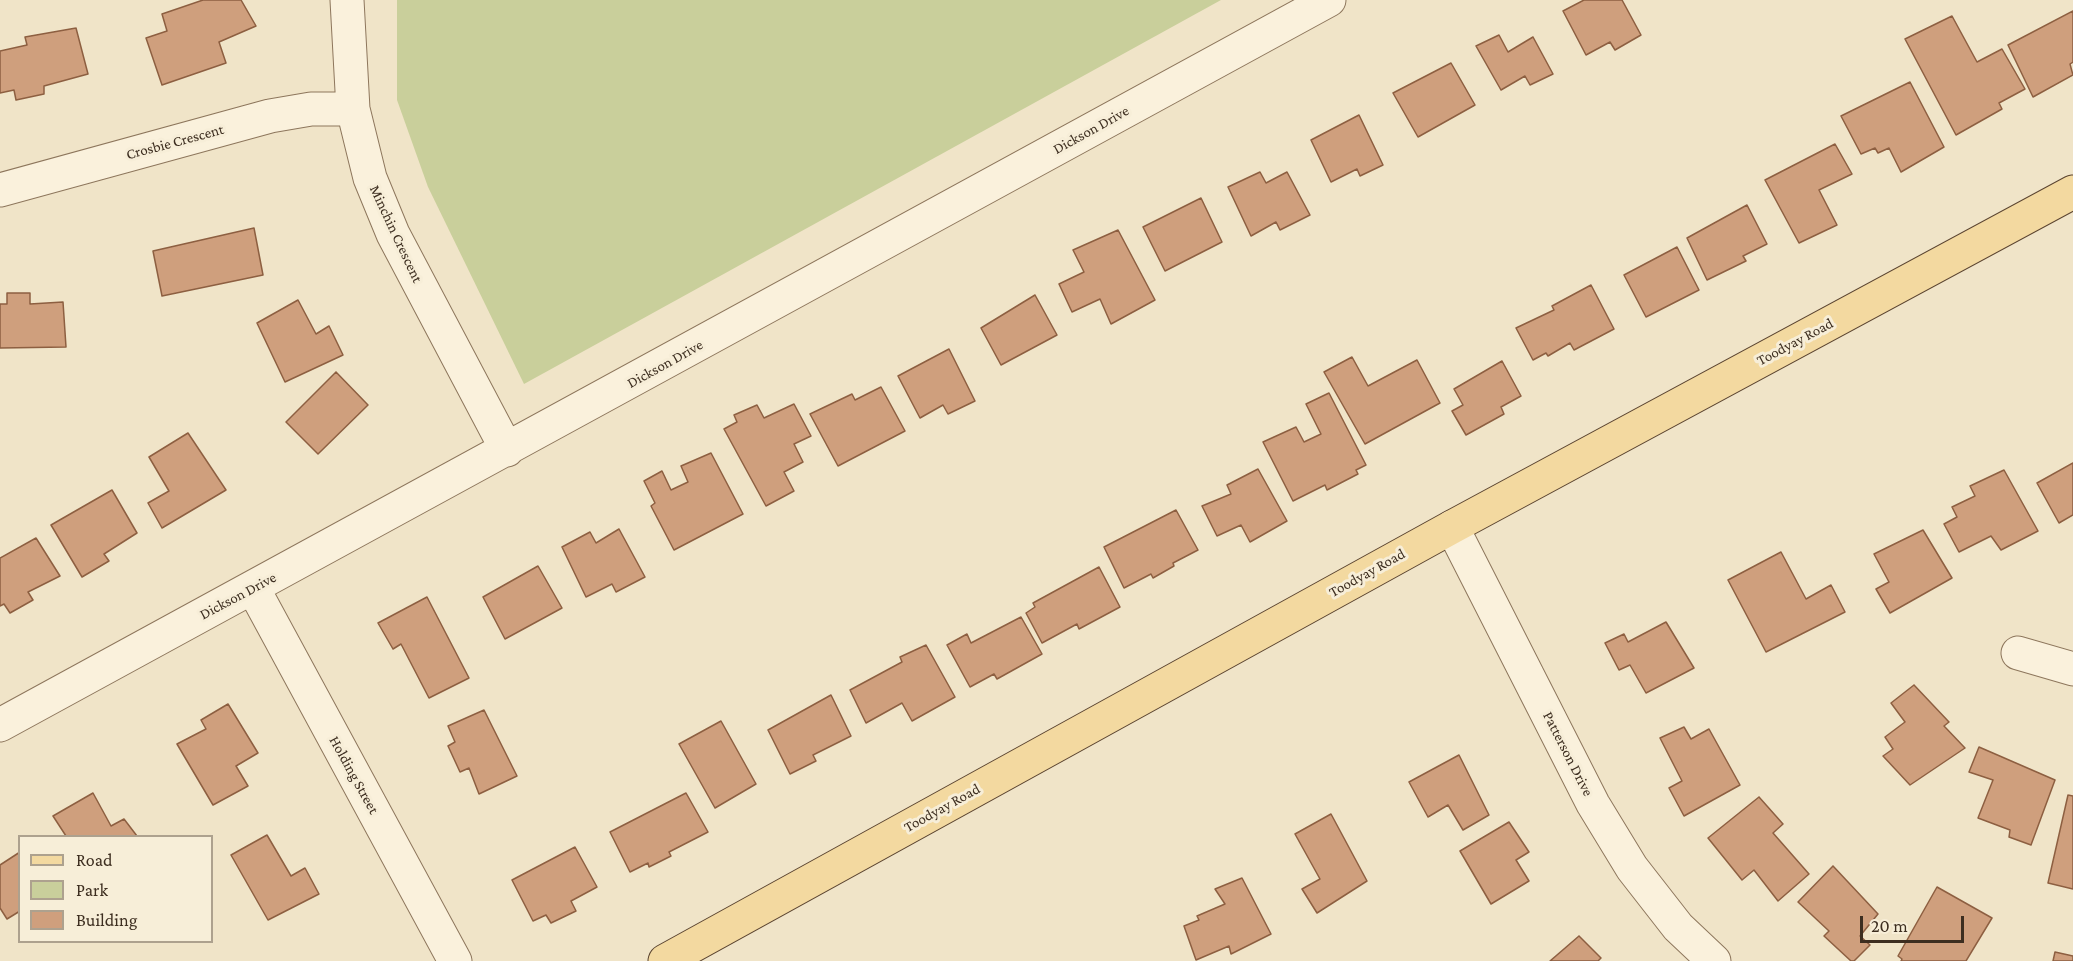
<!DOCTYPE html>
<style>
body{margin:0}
#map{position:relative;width:2073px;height:961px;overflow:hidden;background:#f0e4c8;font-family:"Crimson Pro",serif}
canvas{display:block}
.legend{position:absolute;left:18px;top:835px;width:195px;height:108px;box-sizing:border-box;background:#f7eed8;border:2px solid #ada18e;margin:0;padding:8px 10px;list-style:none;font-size:18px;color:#3d2e20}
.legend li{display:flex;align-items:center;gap:12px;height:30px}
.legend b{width:30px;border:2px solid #ada18e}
.scale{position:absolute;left:1860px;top:916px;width:104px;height:27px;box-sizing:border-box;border:3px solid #3d2e20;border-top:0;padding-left:8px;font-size:18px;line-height:21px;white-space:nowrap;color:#3d2e20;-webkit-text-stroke:4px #f7eed8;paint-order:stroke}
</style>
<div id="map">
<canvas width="2073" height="961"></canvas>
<ul class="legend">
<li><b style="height:8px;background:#f3d9a0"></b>Road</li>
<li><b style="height:16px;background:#c9cf9b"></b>Park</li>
<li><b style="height:16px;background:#cf9f7d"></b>Building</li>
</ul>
<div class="scale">20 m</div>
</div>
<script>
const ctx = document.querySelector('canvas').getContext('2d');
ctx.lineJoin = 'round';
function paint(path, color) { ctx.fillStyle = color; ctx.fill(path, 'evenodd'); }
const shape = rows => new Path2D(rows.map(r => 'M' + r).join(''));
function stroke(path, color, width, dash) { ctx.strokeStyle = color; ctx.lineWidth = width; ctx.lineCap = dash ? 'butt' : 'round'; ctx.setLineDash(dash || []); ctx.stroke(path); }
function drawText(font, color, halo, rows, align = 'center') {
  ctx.font = font + ' "Crimson Pro",serif'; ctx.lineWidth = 6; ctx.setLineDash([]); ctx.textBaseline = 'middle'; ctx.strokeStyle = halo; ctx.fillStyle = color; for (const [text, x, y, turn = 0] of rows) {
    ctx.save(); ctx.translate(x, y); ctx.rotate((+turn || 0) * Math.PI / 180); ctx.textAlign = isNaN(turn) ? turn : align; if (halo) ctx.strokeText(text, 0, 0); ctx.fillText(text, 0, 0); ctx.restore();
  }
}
paint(shape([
 [397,0,1221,0,524,384,428,187,397,100]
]), '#c9cf9b');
const building = shape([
 [203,0,241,0,256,26,219,42,226,63,162,85,146,38,167,31,162,14,203,0],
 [1584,0,1622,0,1641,35,1615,50,1610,42,1586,55,1563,11,1584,0],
 [2073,11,2073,62,2070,64,2073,75,2033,97,2008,45,2073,11],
 [1952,16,1977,62,2002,49,2025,89,1999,103,2002,109,1956,135,1905,39,1952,16],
 [76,28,88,74,44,86,44,94,16,100,14,90,0,93,0,51,27,45,25,37,76,28],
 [1499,35,1508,52,1533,37,1553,74,1530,85,1525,76,1501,90,1476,46,1499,35],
 [1451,63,1475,105,1418,137,1393,93,1451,63],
 [1910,82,1944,147,1901,172,1889,148,1878,153,1875,148,1861,154,1841,116,1910,82],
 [1359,115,1383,165,1360,176,1357,169,1331,182,1311,140,1359,115],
 [1835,144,1852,174,1819,190,1837,225,1799,243,1765,180,1835,144],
 [1260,172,1266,183,1287,172,1310,215,1280,230,1276,222,1251,236,1228,187,1260,172],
 [1201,198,1222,242,1165,271,1143,227,1201,198],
 [1747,205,1767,244,1743,256,1746,261,1707,280,1687,238,1747,205],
 [254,228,263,275,162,296,153,251,254,228],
 [1118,230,1155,300,1111,324,1100,299,1072,312,1059,284,1084,272,1073,250,1118,230],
 [1677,247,1699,290,1646,317,1624,275,1677,247],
 [1591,285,1614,329,1574,350,1570,343,1548,356,1546,353,1533,360,1516,328,1554,310,1552,306,1591,285],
 [7,293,30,293,30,304,63,302,66,347,0,348,0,304,7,304,7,293],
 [1035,295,1057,335,1001,365,981,328,1035,295],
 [298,300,316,334,329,326,343,355,285,382,257,323,298,300],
 [949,349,975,401,948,414,943,405,920,418,898,376,949,349],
 [1352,357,1368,386,1417,360,1440,403,1365,444,1324,372,1352,357],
 [1502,361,1521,396,1501,407,1504,414,1466,435,1452,411,1463,405,1454,389,1502,361],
 [336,372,368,405,318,454,286,422,336,372],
 [881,387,905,431,838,466,810,414,852,394,855,400,881,387],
 [1329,393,1366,465,1356,470,1358,474,1327,490,1325,485,1293,501,1263,442,1296,427,1304,442,1321,434,1306,404,1329,393],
 [794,404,811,436,794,444,803,462,784,472,794,491,766,506,724,429,737,422,734,415,757,405,764,418,794,404],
 [188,433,226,490,162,528,148,503,169,491,149,457,188,433],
 [711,453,743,514,674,550,651,506,655,503,644,481,662,471,671,490,688,482,681,466,711,453],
 [2073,463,2073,515,2059,523,2037,483,2073,463],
 [1258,469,1287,521,1250,542,1241,525,1217,536,1202,506,1231,494,1227,485,1258,469],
 [2004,470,2038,531,2001,550,1991,536,1959,552,1944,524,1957,517,1952,507,1975,496,1970,486,2004,470],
 [112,490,137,533,104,554,109,561,82,577,51,525,112,490],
 [1176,510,1198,550,1173,563,1174,566,1153,578,1151,574,1124,588,1104,547,1176,510],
 [619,529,645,577,616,592,612,584,586,597,562,547,590,532,596,543,619,529],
 [1923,530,1952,578,1890,613,1876,589,1889,582,1874,554,1923,530],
 [36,538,60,576,28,592,33,600,10,613,4,604,0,606,0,558,36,538],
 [1781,552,1806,599,1831,585,1845,612,1766,652,1728,580,1781,552],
 [538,566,562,608,505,639,483,597,538,566],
 [1099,567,1120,607,1079,629,1077,624,1042,643,1026,613,1035,607,1033,603,1099,567],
 [427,597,469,678,429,698,401,644,393,649,378,623,427,597],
 [1021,617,1042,654,997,679,994,674,970,687,947,645,967,634,971,643,1021,617],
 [1666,622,1694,668,1646,693,1630,665,1619,670,1605,643,1624,634,1628,642,1666,622],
 [926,645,955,697,912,721,902,703,866,723,850,690,902,662,900,657,926,645],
 [1914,685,1949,722,1944,726,1965,748,1910,785,1883,756,1893,749,1885,737,1905,722,1891,703,1914,685],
 [831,695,851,736,813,755,816,761,790,774,768,730,831,695],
 [228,704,258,753,236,766,248,786,213,805,177,744,206,729,201,720,228,704],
 [484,710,517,776,479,794,469,768,460,772,448,746,455,742,448,726,484,710],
 [721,721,756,784,715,808,679,744,721,721],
 [1684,727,1691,739,1709,729,1740,785,1684,816,1669,788,1682,781,1660,738,1684,727],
 [1979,747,2055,780,2031,845,2009,837,2010,830,1978,818,1993,780,1969,772,1979,747],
 [1459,755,1489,815,1463,830,1448,805,1428,817,1409,782,1459,755],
 [93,793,111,826,124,819,137,836,66,836,53,816,93,793],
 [686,793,708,832,669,852,671,856,649,867,648,863,630,872,610,832,686,793],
 [2068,795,2073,796,2073,889,2048,883,2068,795],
 [1759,797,1783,824,1773,833,1809,874,1778,901,1754,870,1742,880,1708,838,1759,797],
 [1331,814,1367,881,1317,913,1302,889,1320,879,1295,834,1331,814],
 [1509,822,1529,852,1516,860,1529,881,1491,904,1460,851,1509,822],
 [267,835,291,876,305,868,319,894,268,920,231,855,267,835],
 [575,847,597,887,571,901,576,911,551,923,546,915,533,921,512,880,575,847],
 [20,852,20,911,7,919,0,908,0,865,20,852],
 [1833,866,1878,914,1860,936,1870,945,1854,961,1851,961,1824,936,1829,931,1798,902,1833,866],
 [1242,878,1271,934,1231,954,1229,946,1196,960,1184,926,1199,920,1197,916,1225,904,1215,889,1242,878],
 [1937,887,1992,918,1966,961,1901,961,1902,959,1898,956,1937,887],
 [1579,936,1601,958,1598,961,1550,961,1579,936],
 [2055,952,2073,956,2073,961,2053,961,2055,952]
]);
paint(building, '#cf9f7d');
stroke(building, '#8d5f41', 1.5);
const minor = shape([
 [347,0,353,109,370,178,393,234,507,450],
 [0,190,270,116,311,109,353,109],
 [1452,527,1593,804,1632,868,1678,927,1714,961],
 [253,588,455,961],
 [2018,653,2073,669],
 [0,725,1329,0]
]);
const major = shape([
 [665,961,1452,527,2073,192]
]);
stroke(minor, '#8d765c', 35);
stroke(major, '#5b4430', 35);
stroke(minor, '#faf1dc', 33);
stroke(major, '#f3d9a0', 33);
drawText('15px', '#3d2e20', '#f7eed8', [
 ["Dickson Drive",1091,130,-29],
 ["Crosbie Crescent",175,142,-15],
 ["Minchin Crescent",396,234,65],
 ["Toodyay Road",1795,342,-28],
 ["Dickson Drive",665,364,-29],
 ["Toodyay Road",1367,573,-29],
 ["Dickson Drive",238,596,-28],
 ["Patterson Drive",1568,754,63],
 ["Holding Street",354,775,61],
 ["Toodyay Road",942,808,-29]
]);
</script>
